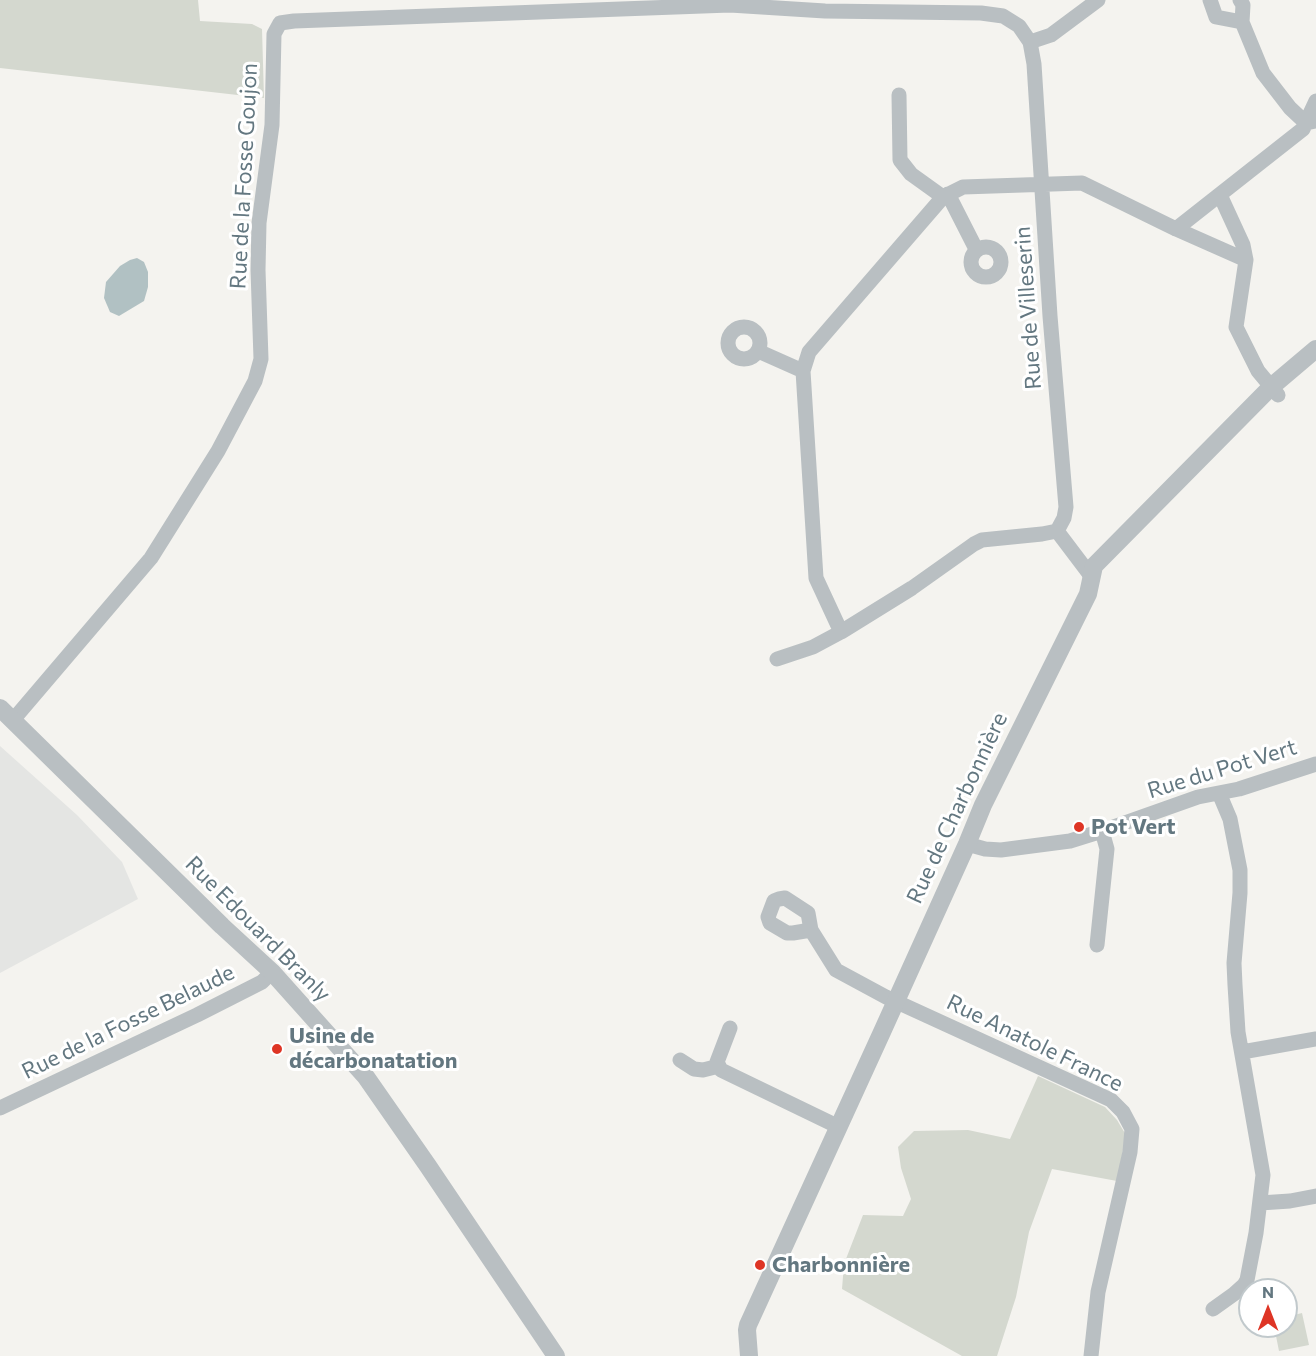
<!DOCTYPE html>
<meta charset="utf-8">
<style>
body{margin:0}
#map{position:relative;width:1316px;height:1356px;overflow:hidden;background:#f4f3ef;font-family:Commissioner,sans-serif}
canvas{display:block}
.north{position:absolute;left:1238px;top:1278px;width:60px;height:60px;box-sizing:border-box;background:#fff;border:2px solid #c1c9cc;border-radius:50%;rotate:0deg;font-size:16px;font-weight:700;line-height:24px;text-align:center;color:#637780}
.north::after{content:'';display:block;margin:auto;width:21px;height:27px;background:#de3525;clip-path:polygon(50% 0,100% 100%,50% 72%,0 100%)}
</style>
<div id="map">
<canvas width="1316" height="1356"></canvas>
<div class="north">N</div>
</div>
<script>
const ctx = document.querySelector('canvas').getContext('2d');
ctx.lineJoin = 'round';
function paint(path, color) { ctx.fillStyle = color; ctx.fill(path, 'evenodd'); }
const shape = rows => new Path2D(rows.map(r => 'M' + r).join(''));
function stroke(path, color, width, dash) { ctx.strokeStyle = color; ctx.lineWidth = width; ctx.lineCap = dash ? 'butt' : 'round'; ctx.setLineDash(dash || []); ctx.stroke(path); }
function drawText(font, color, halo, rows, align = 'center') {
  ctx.font = font + ' Commissioner,sans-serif'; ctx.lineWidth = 6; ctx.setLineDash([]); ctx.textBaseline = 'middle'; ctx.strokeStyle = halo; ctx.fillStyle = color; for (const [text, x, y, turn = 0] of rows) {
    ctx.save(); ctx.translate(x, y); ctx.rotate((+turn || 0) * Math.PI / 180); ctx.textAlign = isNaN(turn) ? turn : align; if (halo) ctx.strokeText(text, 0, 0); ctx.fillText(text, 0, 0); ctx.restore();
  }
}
paint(shape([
 [0,746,77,815,122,862,138,899,0,973]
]), '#e4e5e3');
paint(shape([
 [0,0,198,0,200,21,252,24,262,29,264,98,0,68],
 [1038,1076,1105,1107,1117,1120,1126,1135,1117,1181,1052,1169,1029,1232,1016,1297,997,1356,962,1356,842,1289,844,1264,863,1215,903,1216,911,1199,901,1168,898,1147,914,1131,968,1130,1010,1139],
 [1302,1313,1309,1345,1279,1351,1274,1326,1286,1326,1286,1317]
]), '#d4d8cf');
paint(shape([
 [137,258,144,262,148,272,148,287,144,301,119,316,110,312,104,298,106,282,120,266,130,260]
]), '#b1c1c3');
stroke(shape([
 [1210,0,1216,17,1242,22],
 [1240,0,1243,5,1242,22,1263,73,1290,108,1306,123,1315,121],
 [1030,42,1051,35,1098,0],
 [899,95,900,160,911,174,943,197],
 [948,194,976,249],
 [1220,195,1243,245,1246,260],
 [1176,229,1303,129,1316,101],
 '971 262a15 15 0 1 1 30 0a15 15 0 1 1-30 0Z',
 '728 343a16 16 0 1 1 32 0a16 16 0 1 1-32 0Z',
 [758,351,803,371],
 [1057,531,1042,534,982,540,974,544,912,588,841,632,816,578,803,371,809,352,943,197,963,187,1082,183,1176,229,1246,260,1236,327,1258,371,1278,395],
 [1057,531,1091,576],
 [777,659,813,647,841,632],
 [13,720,151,558,218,451,255,381,261,359,258,270,259,223,272,125,274,34,280,23,294,21,730,5,825,11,981,13,1003,16,1019,26,1030,42,1034,64,1050,316,1066,507,1064,518,1057,531],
 [967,844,985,849,1001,850,1070,841,1102,831,1198,797,1239,789,1316,764],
 [811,930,793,933,787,933,770,923,768,917,774,901,779,899,785,898,808,913,811,930,836,970,886,997,1111,1100,1123,1112,1132,1129,1130,1152,1098,1292,1091,1356],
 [1097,945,1107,849,1102,831],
 [730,1028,717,1062,721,1070,839,1127],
 [1242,1052,1316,1039],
 [680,1060,694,1069,703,1070,719,1066],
 [0,1108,197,1015,262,982,272,972],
 [1260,1203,1290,1201,1316,1196],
 [1213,1309,1234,1294,1244,1285,1247,1280,1256,1233,1263,1175,1238,1032,1235,985,1234,963,1240,893,1240,870,1230,819,1219,793]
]), '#b9bfc2', 15);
stroke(shape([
 [0,708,222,926,272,972,366,1077,428,1166,556,1356],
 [749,1356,747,1330,748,1325,882,1032,967,844,983,805,1088,594,1094,566,1271,387,1316,349]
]), '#b9bfc2', 18);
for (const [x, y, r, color] of [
 [1079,827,6,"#de3525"],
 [277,1049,6,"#de3525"],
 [760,1265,6,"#de3525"]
]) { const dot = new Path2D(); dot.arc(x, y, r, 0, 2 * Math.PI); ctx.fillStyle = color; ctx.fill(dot); stroke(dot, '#fff', 2); }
drawText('22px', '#637780', '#fff', [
 ["Rue de la Fosse Goujon",244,176,-87],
 ["Rue de Villeserin",1028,308,-94],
 ["Rue du Pot Vert",1222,769,-17],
 ["Rue de Charbonnière",957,808,-65],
 ["Rue Edouard Branly",258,929,45],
 ["Rue de la Fosse Belaude",128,1022,-26],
 ["Rue Anatole France",1035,1043,26]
]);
drawText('bold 22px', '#637780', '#fff', [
 ["Pot Vert",1091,827],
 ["Usine de",289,1036],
 ["décarbonatation",289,1061],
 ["Charbonnière",772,1265]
], 'left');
</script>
